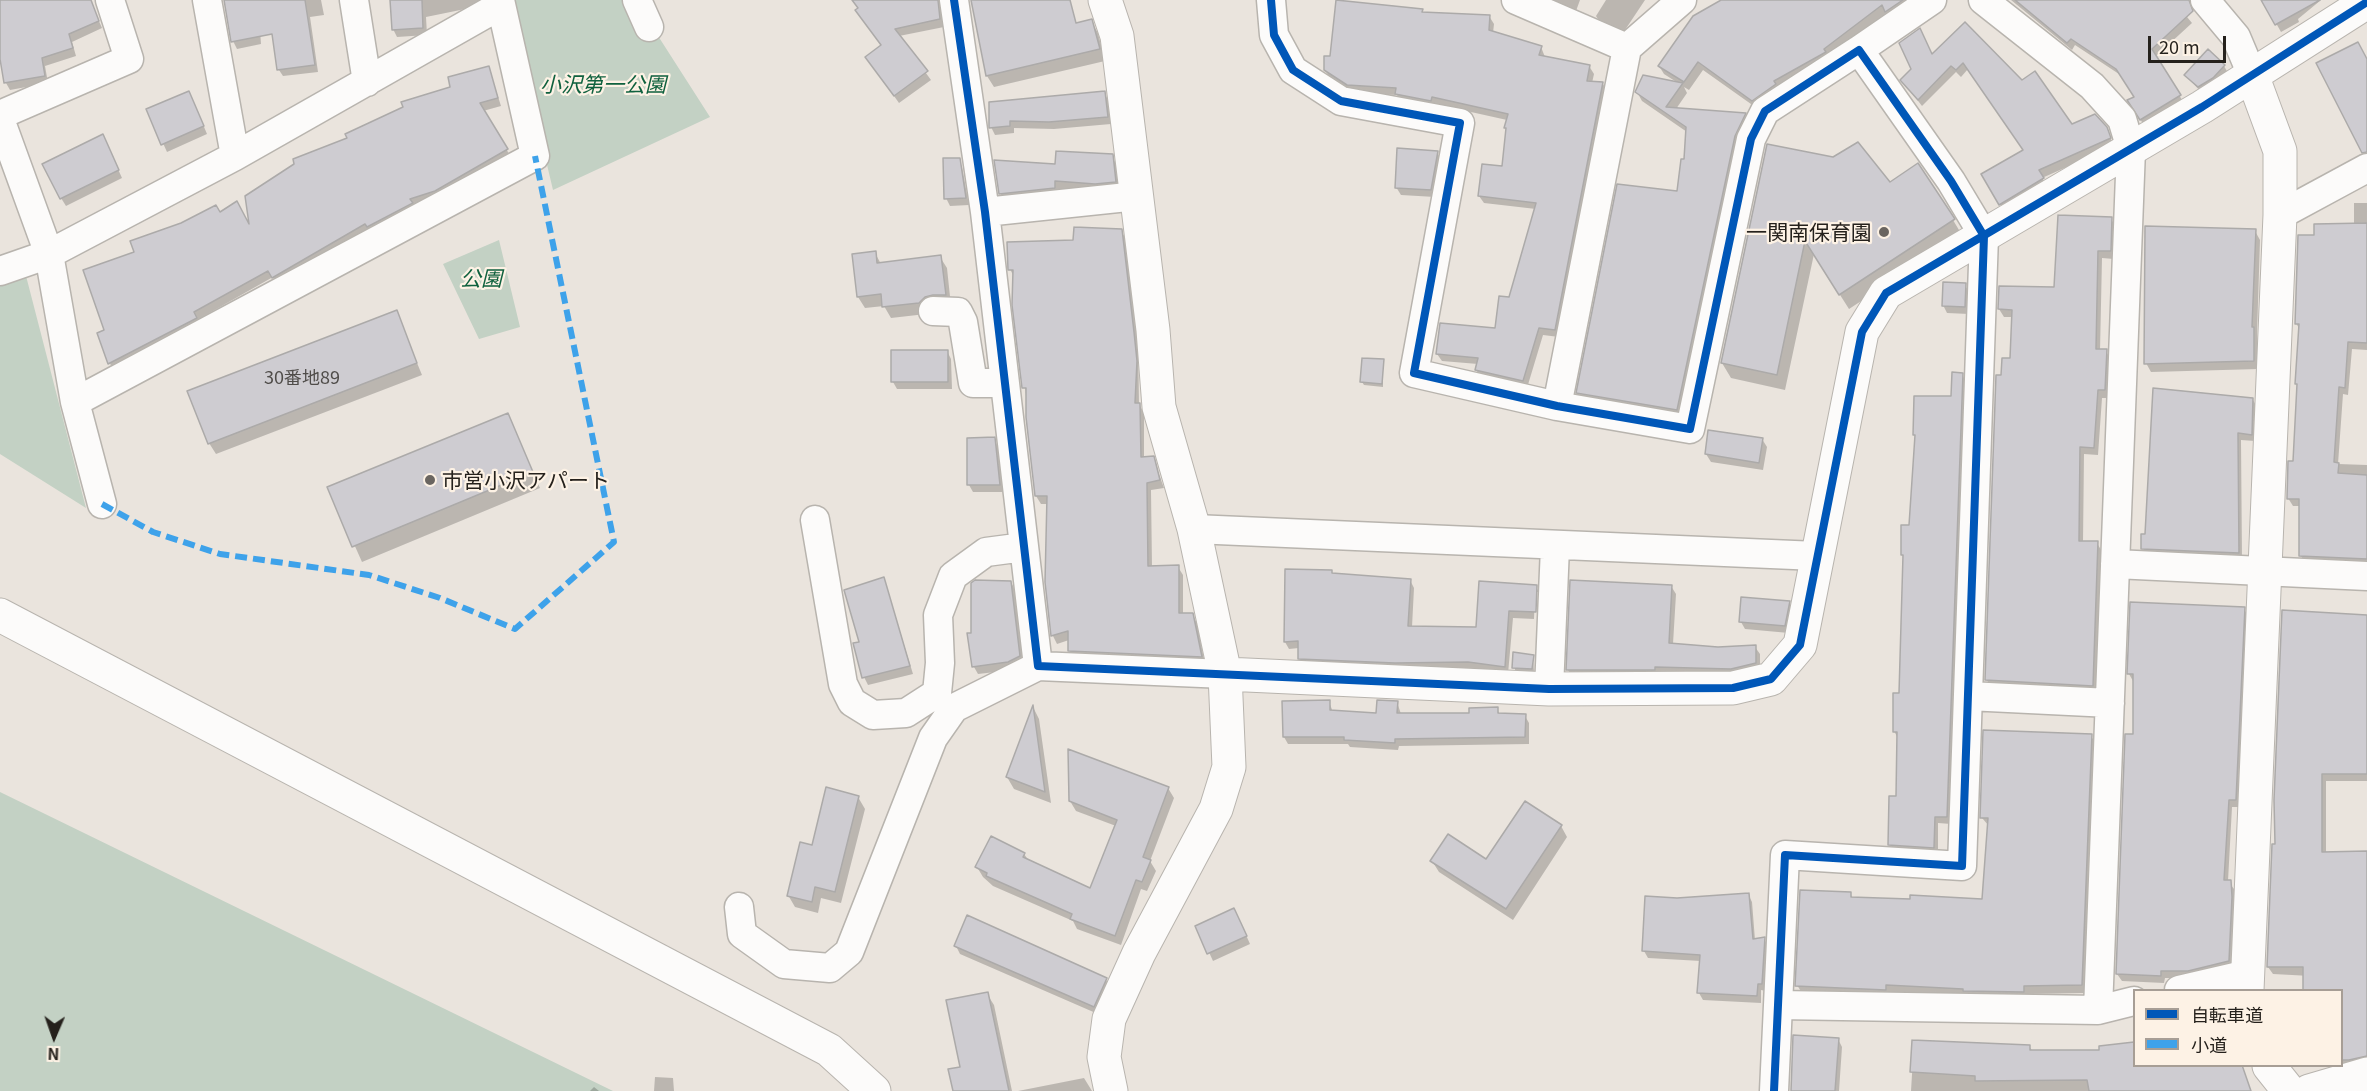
<!DOCTYPE html>
<meta charset="utf-8">
<style>
body{margin:0}
#map{position:relative;width:2367px;height:1091px;overflow:hidden;background:#eae4dd;font-family:Georgia,"Noto Sans JP",serif}
canvas{display:block}
.legend{position:absolute;left:2133px;top:989px;width:210px;height:78px;box-sizing:border-box;background:#fdf2e5;border:2px solid #a79e95;margin:0;padding:8px 10px;list-style:none;font-size:18px;color:#25211c}
.legend li{display:flex;align-items:center;gap:12px;height:30px}
.legend b{width:30px;border:2px solid #a79e95}
.north{position:absolute;left:24px;top:1007px;width:60px;height:60px;-webkit-text-stroke:4px #fdf2e5;paint-order:stroke;rotate:182deg;font-size:16px;font-weight:700;line-height:24px;text-align:center;color:#25211c}
.north::after{content:'';display:block;margin:auto;width:21px;height:27px;background:#25211c;clip-path:polygon(50% 0,100% 100%,50% 72%,0 100%)}
.scale{position:absolute;left:2148px;top:36px;width:78px;height:27px;box-sizing:border-box;border:3px solid #25211c;border-top:0;padding-left:8px;font-size:18px;line-height:21px;white-space:nowrap;color:#25211c;-webkit-text-stroke:4px #fdf2e5;paint-order:stroke}
</style>
<div id="map">
<canvas width="2367" height="1091"></canvas>
<ul class="legend">
<li><b style="height:8px;background:#0057b8"></b>自転車道</li>
<li><b style="height:8px;background:#3ea2ea"></b>小道</li>
</ul>
<div class="north">N</div>
<div class="scale">20 m</div>
</div>
<script>
const ctx = document.querySelector('canvas').getContext('2d');
ctx.lineJoin = 'round';
function paint(path, color) { ctx.fillStyle = color; ctx.fill(path, 'evenodd'); }
const shape = rows => new Path2D(rows.map(r => 'M' + r).join(''));
function stroke(path, color, width, dash) { ctx.strokeStyle = color; ctx.lineWidth = width; ctx.lineCap = dash ? 'butt' : 'round'; ctx.setLineDash(dash || []); ctx.stroke(path); }
function drawText(font, color, halo, rows, align = 'center') {
  ctx.font = font + ' Georgia,"Noto Sans JP",serif'; ctx.lineWidth = 4.5; ctx.setLineDash([]); ctx.textBaseline = 'middle'; ctx.strokeStyle = halo; ctx.fillStyle = color; for (const [text, x, y, turn = 0] of rows) {
    ctx.save(); ctx.translate(x, y); ctx.rotate((+turn || 0) * Math.PI / 180); ctx.textAlign = isNaN(turn) ? turn : align; if (halo) ctx.strokeText(text, 0, 0); ctx.fillText(text, 0, 0); ctx.restore();
  }
}
paint(shape([
 [511,0,635,0,710,117,553,190,524,68],
 [499,240,520,327,479,339,443,264],
 [25,272,86,508,0,454,0,275],
 [0,792,613,1091,0,1091]
]), '#c3d1c4');
paint(shape([
 [0,0,85,0,91,3,102,28,72,42,76,56,45,66,48,83,10,90,6,83,0,50],
 [225,0,258,0,261,44,237,49,233,41],
 [288,0,321,0,324,15,310,17,318,72,283,76,279,70],
 [391,0,479,0,480,6,426,17,427,35,397,37,393,29],
 [894,0,944,0,941,10,944,27,899,36,931,80,899,103,867,58,883,46],
 [971,0,1054,0,1076,25,1091,21,1098,33,1105,61,994,87,987,76],
 [1546,0,1580,0,1576,11],
 [1606,0,1645,0,1623,33,1601,24,1596,16],
 [1724,0,1919,0,1891,19,1887,13,1758,109,1703,70,1689,90,1684,87,1687,93,1676,109,1745,114,1750,123,1682,418,1583,401,1578,392,1678,193,1686,161,1687,132,1642,101,1637,92,1678,83,1664,74,1659,66],
 [2011,0,2173,0,2192,23,2155,57,2184,103,2145,127,2129,101,2136,98,2122,76,2075,45,2072,50],
 [2263,0,2321,0,2298,19,2299,22,2281,32],
 [1422,10,1424,13,1489,16,1494,24,1493,33,1541,47,1545,57,1589,66,1594,74,1592,83,1603,84,1607,91,1559,337,1543,335,1527,388,1481,377,1476,370,1478,364,1442,361,1437,354,1497,329,1510,299,1536,209,1484,203,1479,196,1503,168,1507,120,1435,104,1435,108,1401,102,1397,95,1353,93,1330,78,1325,70,1331,58],
 [1965,24,2022,82,2071,126,2106,128,2114,146,2042,178,2046,186,2004,211,1983,175,2024,151,1968,69,1961,77,1956,72,1922,106,1902,80],
 [2224,66,2228,73,2203,94,2186,76],
 [489,68,501,106,483,111,511,157,278,285,273,277,197,320,200,326,113,371,99,334,106,331,136,253,220,214,251,230,349,139],
 [1104,92,1108,100,1111,124,1054,129,1014,128,1014,133,995,135,991,127,990,103],
 [194,103,207,134,167,152,148,110],
 [103,136,122,178,66,206,61,198],
 [1768,145,1889,184,1953,220,1962,235,1849,309,1814,254,1785,390,1731,378,1722,363],
 [1437,153,1442,160,1435,197,1401,195,1396,187],
 [1112,156,1116,164,1119,189,1100,191,1059,189,1058,195,1005,201,1000,193,1056,165],
 [958,159,962,167,969,205,950,206,946,198],
 [2354,203,2367,203,2367,350,2352,349,2348,395,2343,394,2338,464,2367,465,2367,566,2305,563,2301,556,2301,506,2293,506,2288,498,2294,463,2298,387,2300,330,2296,323,2315,236,2354,225],
 [2111,219,2116,227,2114,259,2102,258,2100,351,2106,351,2110,359,2109,398,2102,398,2098,455,2084,454,2083,542,2097,543,2101,550,2096,693,1991,688,1987,680,2013,317,2004,317,1999,309,2056,288],
 [1121,231,1126,239,1138,341,1139,404,1144,413,1144,458,1153,458,1164,488,1151,490,1152,567,1178,567,1183,575,1183,615,1192,615,1197,623,1205,664,1074,658,1069,650,1069,640,1057,644,1053,636,1046,581,1048,504,1041,504,1036,496,1014,277,1010,269,1074,242],
 [2255,231,2260,240,2257,334,2259,369,2151,372,2146,363],
 [875,253,881,264,940,257,947,268,951,306,926,314,891,318,884,306,865,308,858,297],
 [1965,285,1969,293,1969,314,1947,313,1943,305],
 [396,312,422,375,216,454,209,443],
 [947,351,951,359,952,389,897,389,893,382],
 [1383,361,1383,387,1364,385,1362,382],
 [1962,374,1966,382,1951,824,1938,823,1938,855,1894,852,1890,844,1898,797,1899,740,1894,731,1901,695,1905,559,1902,554],
 [2253,400,2257,407,2255,441,2241,440,2242,560,2147,555,2143,548,2146,536],
 [507,414,540,488,362,562,329,488],
 [994,439,998,447,1004,492,973,492,969,485],
 [1762,439,1767,447,1763,470,1711,462,1706,454],
 [1331,572,1333,574,1410,580,1414,588,1412,627,1478,628,1536,587,1540,594,1539,619,1537,619,1538,592,1535,592,1534,619,1513,618,1508,674,1304,666,1299,658,1299,648,1289,649,1285,642],
 [884,579,913,674,868,685,864,677,861,643],
 [1011,582,1015,590,1024,664,1013,670,978,674,974,667,972,634],
 [1671,586,1676,594,1673,644,1718,648,1755,647,1760,654,1760,671,1572,677,1568,670],
 [1789,602,1793,610,1789,633,1745,629,1741,622],
 [2244,609,2248,616,2240,807,2232,807,2228,881,2234,889,2236,906,2233,969,2192,978,2165,978,2164,983,2122,981,2117,974,2134,736,2133,681,2129,674],
 [2367,617,2367,781,2326,781,2326,853,2367,852,2367,979,2273,974,2268,967,2276,845],
 [1515,654,1533,656,1534,672,1515,671],
 [1329,702,1333,712,1377,715,1397,702,1401,714,1471,715,1497,709,1500,715,1525,716,1529,723,1529,744,1399,746,1398,750,1350,747,1348,744,1288,744,1284,737,1284,703],
 [1034,709,1039,719,1051,803,1014,789,1007,777],
 [2091,736,2096,744,2086,993,2028,994,2028,1000,1890,992,1890,998,1802,993,1797,985,1850,894,1853,898,1983,900,1989,826,1982,818],
 [1168,788,1174,798,1150,861,1156,871,1147,891,1141,889,1121,945,1077,929,1073,921,993,886,983,877,977,867,1024,854,1029,861,1091,890,1116,826,1076,811,1070,801],
 [858,797,865,809,841,903,821,898,818,913,795,907,788,895,813,847],
 [1561,826,1567,837,1513,920,1439,872,1432,861,1487,861],
 [1748,894,1752,902,1755,940,1764,939,1768,946,1766,991,1761,990,1761,1003,1703,1000,1699,993,1701,961,1648,958,1644,951,1677,900],
 [1238,917,1250,944,1213,961,1197,926],
 [956,946,1106,980,1110,987,1098,1014,960,954],
 [2367,986,2367,1064,2353,1067,2315,1066,2342,1066,2342,991],
 [987,994,994,1005,1012,1091,955,1091],
 [1838,1039,1842,1047,1839,1091,1792,1091],
 [1914,1041,2029,1046,2033,1052,2101,1051,2100,1047,2134,1042,2134,1066,2241,1066,2251,1091,1911,1091],
 [655,1077,673,1078,674,1091,654,1091],
 [1084,1078,1092,1091,1018,1091],
 [594,1087,599,1091,590,1091]
]), '#0003');
const building = shape([
 [0,0,91,0,99,21,69,34,73,48,42,58,45,76,4,83,0,59,0,0],
 [224,0,305,0,315,65,277,70,272,34,231,42,224,0],
 [390,0,422,0,423,28,392,30,390,0],
 [852,0,938,0,940,19,895,29,928,71,894,96,865,57,881,45,855,10,858,8,852,0],
 [971,0,1070,0,1076,23,1092,19,1100,49,986,76,971,0],
 [1336,0,1423,9,1422,12,1490,15,1489,30,1542,46,1539,55,1590,65,1587,81,1603,82,1555,330,1539,328,1523,381,1475,370,1478,358,1436,354,1440,323,1495,328,1499,296,1509,297,1536,203,1478,196,1482,164,1502,166,1506,128,1504,128,1508,114,1432,97,1431,101,1395,94,1396,88,1347,85,1324,70,1324,56,1330,56,1336,0],
 [1721,0,1903,0,1885,12,1882,5,1824,49,1826,52,1774,81,1776,84,1752,101,1698,62,1684,82,1658,66,1693,16,1721,0],
 [2015,0,2189,0,2193,11,2152,49,2181,95,2140,120,2127,100,2134,97,2116,69,2071,39,2067,43,2015,0],
 [2261,0,2320,0,2275,25,2261,0],
 [1965,22,2022,80,2035,71,2072,124,2095,114,2107,127,2111,138,2039,170,2044,178,1999,205,1981,174,2023,150,1963,63,1956,70,1951,66,1918,100,1900,80,1911,69,1899,43,1920,28,1932,54,1965,22],
 [2358,42,2367,59,2367,152,2362,153,2316,63,2358,42],
 [2208,49,2225,65,2213,78,2198,87,2184,75,2208,49],
 [489,66,498,98,480,103,508,149,435,191,410,199,413,203,367,227,365,224,272,278,268,271,194,312,197,318,108,364,97,333,104,330,83,270,134,252,130,241,181,223,216,205,220,212,237,201,249,224,245,196,294,164,293,159,347,138,345,134,403,107,401,102,450,87,448,77,489,66],
 [1643,75,1683,83,1666,107,1746,113,1735,136,1677,410,1576,393,1617,184,1677,191,1681,159,1684,159,1686,127,1635,92,1643,75],
 [189,91,204,126,161,145,146,109,189,91],
 [1105,91,1108,117,1049,122,1010,121,1010,126,989,128,989,102,1105,91],
 [103,134,119,170,60,199,42,164,103,134],
 [1858,142,1890,182,1918,163,1955,219,1839,295,1805,241,1777,375,1721,363,1767,144,1833,157,1858,142],
 [1397,148,1438,151,1431,190,1395,188,1397,148],
 [1056,151,1113,154,1116,182,1095,184,1055,181,1055,188,999,194,994,160,1055,164,1056,151],
 [943,158,960,158,966,198,944,199,943,158],
 [2058,215,2112,217,2111,251,2098,251,2096,349,2107,349,2105,390,2098,390,2094,448,2080,447,2079,541,2098,541,2093,686,1985,680,1996,375,2001,375,2002,358,2010,358,2012,310,1998,309,1999,286,2054,287,2058,215],
 [2367,223,2367,343,2348,342,2345,388,2339,387,2334,462,2339,463,2338,473,2367,475,2367,559,2299,556,2299,499,2287,499,2288,461,2293,461,2297,384,2295,384,2299,324,2295,324,2298,235,2314,235,2314,224,2367,223],
 [2145,226,2256,229,2252,327,2254,327,2254,361,2144,364,2145,226],
 [1074,227,1122,229,1134,332,1137,361,1135,403,1140,403,1141,457,1154,456,1160,480,1147,483,1148,566,1179,565,1179,613,1193,613,1202,657,1068,651,1068,631,1051,636,1045,582,1047,496,1035,496,1026,417,1026,388,1022,388,1012,305,1013,270,1008,270,1007,242,1073,240,1074,227],
 [876,251,877,263,941,255,946,295,933,295,925,297,919,303,882,307,881,294,857,297,852,254,876,251],
 [1943,282,1966,283,1965,307,1942,306,1943,282],
 [397,310,417,363,208,444,187,391,397,310],
 [891,350,948,350,948,382,891,382,891,350],
 [1362,358,1384,359,1382,384,1360,382,1362,358],
 [1952,372,1963,373,1947,817,1935,817,1934,848,1888,845,1889,796,1896,796,1897,732,1893,732,1893,693,1899,693,1903,555,1901,555,1901,525,1909,525,1915,435,1913,435,1914,396,1951,396,1952,372],
 [2153,388,2253,398,2252,435,2238,433,2239,553,2141,549,2141,534,2145,534,2153,388],
 [508,413,533,472,352,547,327,487,508,413],
 [1708,430,1763,438,1759,463,1705,454,1708,430],
 [995,437,1000,485,967,485,967,438,995,437],
 [1285,569,1332,570,1332,573,1411,579,1408,626,1476,627,1479,581,1537,585,1536,612,1509,611,1505,667,1468,662,1395,663,1298,659,1298,641,1284,642,1285,569],
 [884,577,910,666,862,678,853,643,859,642,844,590,884,577],
 [975,580,1011,581,1020,656,1008,662,972,667,967,633,971,633,971,583,975,580],
 [1570,580,1672,585,1669,643,1718,647,1756,645,1756,663,1731,669,1655,667,1655,670,1566,670,1570,580],
 [1741,597,1790,601,1785,626,1739,622,1741,597],
 [2130,602,2245,607,2236,800,2229,800,2224,880,2231,880,2232,897,2229,961,2188,971,2161,971,2161,976,2116,974,2125,734,2133,734,2133,674,2127,674,2130,602],
 [2282,610,2367,615,2367,774,2322,774,2322,852,2367,851,2367,1056,2349,1060,2342,1060,2342,990,2303,990,2303,967,2267,967,2272,844,2275,844,2274,800,2282,610],
 [1513,652,1534,655,1532,669,1512,668,1513,652],
 [1330,700,1330,710,1376,713,1377,700,1398,701,1397,713,1469,713,1469,708,1498,707,1498,713,1526,714,1525,737,1395,739,1395,743,1344,740,1344,737,1283,737,1282,701,1330,700],
 [1033,705,1045,792,1006,777,1033,705],
 [1983,730,2092,734,2082,985,2024,986,2024,992,1963,991,1963,989,1886,985,1886,990,1795,986,1800,890,1851,892,1851,897,1910,899,1910,895,1982,899,1988,818,1980,818,1983,730],
 [1068,749,1169,787,1143,857,1151,860,1142,882,1136,880,1115,936,1070,919,1072,914,986,876,987,873,975,867,991,836,1025,853,1023,857,1090,888,1117,820,1069,801,1068,749],
 [826,787,859,796,835,892,815,887,812,902,787,896,800,842,812,845,826,787],
 [1525,801,1562,825,1506,909,1430,861,1448,834,1486,859,1525,801],
 [1749,893,1753,939,1765,937,1762,984,1758,984,1757,996,1697,993,1700,955,1642,951,1645,896,1677,898,1749,893],
 [1234,908,1247,936,1207,954,1195,926,1234,908],
 [967,915,1107,978,1094,1007,954,946,967,915],
 [988,992,1009,1091,953,1091,948,1069,960,1067,946,1000,988,992],
 [1793,1035,1839,1038,1835,1091,1791,1091,1793,1035],
 [1912,1040,2030,1045,2030,1050,2099,1050,2099,1046,2134,1042,2134,1065,2242,1065,2251,1091,2089,1091,2087,1080,1975,1081,1975,1076,1910,1072,1912,1040]
]);
paint(building, '#ceccd1');
stroke(building, '#acaaa9', 1.5);
const street = shape([
 [207,0,235,156],
 [354,0,367,82],
 [637,0,649,27],
 [954,0,985,212,1038,666,1225,674],
 [1271,0,1274,35,1293,70,1341,101,1460,123,1414,373,1557,406,1690,429,1751,139,1765,111,1859,50,1951,181,1984,236,1962,866,1785,855,1774,1091],
 [1516,0,1627,48],
 [1983,0,2092,86,2122,119,2131,149,2098,1010],
 [2205,0,2236,37,2252,75],
 [1859,50,1932,0],
 [0,115,129,59,110,0],
 [0,119,49,254,75,402,102,504],
 [985,212,1137,196],
 [2280,215,2367,168],
 [0,271,49,254,235,156,501,5],
 [933,311,958,312,963,322,973,383,1005,383],
 [75,402,535,156,500,0],
 [1557,406,1627,48,1682,0],
 [815,520,843,684,852,702,873,715,906,713,937,693,940,663,938,615,953,576,986,552,1024,547],
 [1194,529,1817,556],
 [2115,564,2367,576],
 [1549,689,1555,547],
 [1968,696,2110,703],
 [739,907,742,934,784,964,830,968,849,952,933,738,954,708,1038,666],
 [2179,990,2248,974],
 [1778,1005,2098,1010,2134,1001]
]);
const secondary = shape([
 [1105,0,1117,36,1153,330,1159,407,1194,529,1225,674,1229,767,1216,809,1139,953,1109,1019,1104,1057,1111,1091],
 [0,615,829,1050,874,1091],
 [1225,674,1549,689,1733,688,1771,679,1800,645,1862,332,1886,293,2202,107,2367,2],
 [2247,990,2280,215,2280,151,2252,75],
 [2269,1066,2289,1091],
 [2309,1091,2367,1074]
]);
stroke(street, '#b8b4ae', 31);
stroke(secondary, '#b8b4ae', 35);
stroke(street, '#fcfbfa', 28);
stroke(secondary, '#fcfbfa', 33);
stroke(shape([
 [102,504,153,532,220,554,369,575,440,598,515,629,614,542,535,156]
]), '#3ea2ea', 6, [12, 6]);
stroke(shape([
 [954,0,985,212,1038,666,1549,689,1733,688,1771,679,1800,645,1862,332,1886,293,2202,107,2367,2],
 [1271,0,1274,35,1293,70,1341,101,1460,123,1414,373,1557,406,1690,429,1751,139,1765,111,1859,50,1951,181,1984,236,1962,866,1785,855,1774,1091]
]), '#0057b8', 8);
for (const [x, y, r, color] of [
 [1884,232,6,"#6a6560"],
 [430,480,6,"#6a6560"]
]) { const dot = new Path2D(); dot.arc(x, y, r, 0, 2 * Math.PI); ctx.fillStyle = color; ctx.fill(dot); stroke(dot, '#fdf2e5', 2); }
drawText('18px', '#4f4c49', null, [
 ["30番地89",302,377]
]);
drawText('italic 21px', '#0f613e', '#fdf2e5', [
 ["小沢第一公園",603,84],
 ["公園",481,278]
]);
drawText('21px', '#25211c', '#fdf2e5', [
 ["一関南保育園",1872,232],
 ["市営小沢アパート",442,480,"left"]
], 'right');
</script>
